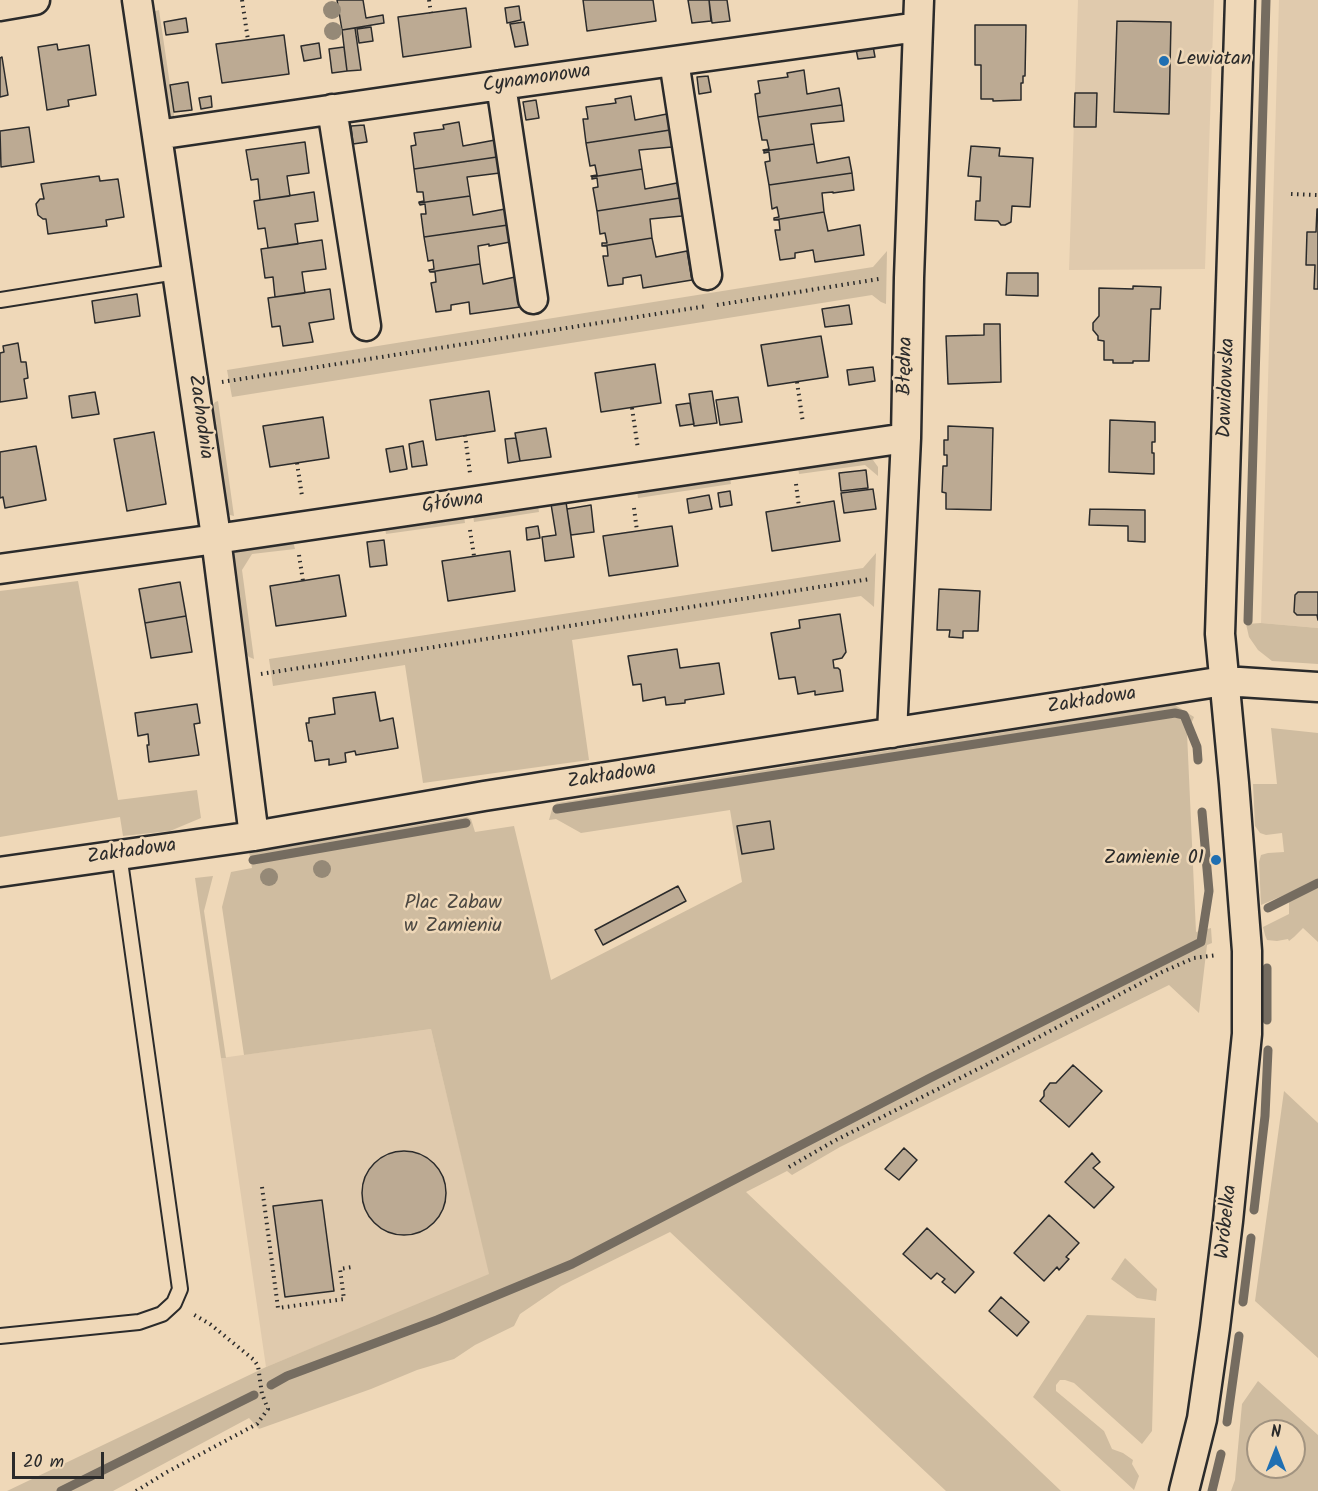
<!DOCTYPE html>
<meta charset="utf-8">
<style>
body{margin:0}
#map{position:relative;width:1318px;height:1491px;overflow:hidden;background:#efd8b8;font-family:Kalam,sans-serif}
canvas{display:block}
.north{position:absolute;left:1246px;top:1419px;width:60px;height:60px;box-sizing:border-box;background:#efd8b8;border:2px solid #a19380;border-radius:50%;rotate:0deg;font-size:16px;font-weight:700;line-height:24px;text-align:center;color:#2b2b2b}
.north::after{content:'';display:block;margin:auto;width:21px;height:27px;background:#1f6fb2;clip-path:polygon(50% 0,100% 100%,50% 72%,0 100%)}
.scale{position:absolute;left:12px;top:1452px;width:92px;height:27px;box-sizing:border-box;border:3px solid #2b2b2b;border-top:0;padding-left:8px;font-size:18px;line-height:21px;white-space:nowrap;color:#2b2b2b;-webkit-text-stroke:4px #efd8b8;paint-order:stroke}
</style>
<div id="map">
<canvas width="1318" height="1491"></canvas>
<div class="north">N</div>
<div class="scale">20 m</div>
</div>
<script>
const ctx = document.querySelector('canvas').getContext('2d');
ctx.lineJoin = 'round';
function paint(path, color) { ctx.fillStyle = color; ctx.fill(path, 'evenodd'); }
const shape = rows => new Path2D(rows.map(r => 'M' + r).join(''));
function stroke(path, color, width, dash) { ctx.strokeStyle = color; ctx.lineWidth = width; ctx.lineCap = dash ? 'butt' : 'round'; ctx.setLineDash(dash || []); ctx.stroke(path); }
function drawText(font, color, halo, rows, align = 'center') {
  ctx.font = font + ' Kalam,sans-serif'; ctx.lineWidth = 5; ctx.setLineDash([]); ctx.textBaseline = 'middle'; ctx.strokeStyle = halo; ctx.fillStyle = color; for (const [text, x, y, turn = 0] of rows) {
    ctx.save(); ctx.translate(x, y); ctx.rotate((+turn || 0) * Math.PI / 180); ctx.textAlign = isNaN(turn) ? turn : align; if (halo) ctx.strokeText(text, 0, 0); ctx.fillText(text, 0, 0); ctx.restore();
  }
}
paint(shape([
 [1078,0,1214,0,1205,269,1069,270],
 [1279,0,1318,0,1318,628,1261,623],
 [431,1029,490,1275,266,1367,221,1058]
]), '#e0caad');
paint(shape([
 [159,10,174,112,174,121,167,119,148,13],
 [887,251,886,304,881,302,872,295,232,397,227,370,873,267],
 [218,401,234,516,226,514,211,408,215,402],
 [863,457,873,460,878,467,878,476,865,465,799,474,798,467],
 [730,477,731,484,638,498,637,491],
 [538,506,539,512,474,522,473,515],
 [464,516,465,523,386,534,385,527],
 [293,541,295,549,252,554,242,570,254,659,249,657,242,649,232,555,239,548],
 [876,553,874,607,861,596,572,640,589,760,423,783,405,665,273,686,269,659,863,568],
 [78,581,118,800,197,790,201,818,170,831,123,836,120,817,0,837,0,591],
 [1261,623,1318,628,1318,664,1272,661,1258,650,1249,637,1246,624],
 [1175,705,1194,717,1187,733,1196,932,1211,928,1212,943,1207,945,1199,1013,1169,985,840,1147,792,1175,787,1171,746,1192,1061,1491,946,1491,670,1232,561,1286,520,1314,514,1326,475,1345,454,1359,417,1370,371,1389,259,1429,249,1418,113,1491,7,1491,266,1367,489,1274,431,1029,244,1055,222,907,231,872,252,868,249,852,467,817,471,819,475,832,514,826,551,980,742,882,730,810,581,833,556,819,549,820,553,806,557,803],
 [1271,728,1318,733,1318,942,1303,928,1294,937,1289,941,1288,939,1277,941,1267,940,1265,935,1263,927,1289,914,1289,893,1261,905,1259,862,1261,855,1268,853,1284,852,1282,833,1266,835,1260,833,1255,826,1253,784,1277,784],
 [213,876,204,911,226,1058,221,1058,195,878],
 [1284,1091,1318,1123,1318,1358,1255,1301],
 [1125,1258,1157,1289,1156,1301,1137,1298,1111,1279],
 [1087,1315,1155,1318,1152,1431,1142,1444,1074,1383,1065,1380,1060,1380,1056,1385,1056,1391,1104,1431,1112,1449,1123,1453,1133,1460,1132,1464,1139,1476,1134,1490,1033,1397],
 [1258,1381,1318,1435,1318,1491,1231,1491,1235,1480,1242,1404],
 [1258,1431,1294,1431,1294,1467,1258,1467]
]), '#cfbca0');
stroke(shape([
 [1248,621,1266,0],
 [557,809,1175,713,1184,715,1197,747,1198,760],
 [253,860,466,823],
 [1268,908,1318,883],
 [1267,968,1267,1020],
 [1254,1210,1265,1116,1268,1050],
 [1243,1302,1251,1238],
 [271,1385,287,1376,437,1320,572,1264,930,1078,1201,942,1209,891,1202,812],
 [1227,1422,1239,1336],
 [61,1491,254,1395],
 [1212,1491,1221,1454]
]), '#756c60', 9);
const building = shape([
 [337,0,363,0,366,18,383,15,384,23,342,30,337,0],
 [583,0,653,0,656,21,587,31,583,0],
 [688,0,709,0,711,21,692,23,688,0],
 [709,0,727,0,730,21,712,23,709,0],
 [519,6,521,20,507,23,505,8,519,6],
 [466,8,471,47,403,57,398,17,466,8],
 [186,18,188,32,166,35,164,22,186,18],
 [1117,21,1171,22,1169,114,1114,112,1117,21],
 [524,22,528,45,515,47,510,24,524,22],
 [975,25,1026,25,1025,76,1023,76,1023,83,1021,83,1021,100,993,101,993,99,981,99,981,65,975,65,975,25],
 [371,27,373,41,359,43,357,29,371,27],
 [355,28,361,70,347,71,342,30,355,28],
 [284,35,289,74,222,83,216,44,284,35],
 [319,43,321,58,304,61,301,46,319,43],
 [57,44,58,50,89,45,96,95,68,100,69,106,47,110,38,47,57,44],
 [873,46,875,57,858,59,856,49,873,46],
 [344,47,347,71,332,73,329,49,344,47],
 [2,57,8,95,0,97,0,58,2,57],
 [804,70,807,94,839,88,842,105,758,117,755,94,760,93,758,81,788,77,787,73,804,70],
 [708,76,711,92,699,94,697,77,708,76],
 [188,82,192,110,174,112,170,85,188,82],
 [1075,93,1097,93,1096,127,1074,127,1075,93],
 [211,96,212,107,201,109,199,98,211,96],
 [631,96,635,120,667,114,670,130,586,143,583,119,588,119,586,107,616,103,615,99,631,96],
 [536,100,539,118,526,120,523,102,536,100],
 [842,105,844,121,811,124,814,144,764,151,763,150,769,149,767,140,762,140,758,117,842,105],
 [459,122,463,146,495,140,497,157,414,169,411,146,416,145,414,133,444,129,443,125,459,122],
 [364,125,367,142,353,144,351,126,364,125],
 [29,127,34,162,1,167,0,131,29,127],
 [670,130,672,147,639,150,642,169,592,177,591,176,597,175,595,165,590,166,586,143,670,130],
 [305,142,309,173,287,176,290,196,260,200,258,179,251,180,246,150,305,142],
 [814,144,817,163,849,157,852,173,769,185,765,162,770,161,769,152,764,153,764,151,814,144],
 [971,146,1000,148,999,156,1033,158,1030,207,1012,206,1011,222,1005,225,1001,225,998,221,975,220,976,201,980,201,981,177,968,176,971,146],
 [497,157,500,173,467,177,470,196,419,203,419,202,424,201,423,192,417,192,414,169,497,157],
 [642,169,645,189,677,183,680,198,597,211,593,188,598,187,597,178,592,179,592,177,642,169],
 [852,173,854,190,833,193,833,192,822,193,824,212,774,220,774,218,779,217,777,207,772,209,769,185,852,173],
 [99,176,100,181,118,179,124,217,106,220,107,226,48,234,46,219,43,219,38,215,36,204,40,199,44,199,41,184,99,176],
 [314,192,318,221,295,224,298,244,268,248,265,228,258,229,254,201,314,192],
 [470,196,473,215,505,209,508,225,424,237,421,214,426,214,425,204,420,205,419,203,470,196],
 [680,198,682,216,650,219,652,238,602,246,602,243,607,243,605,233,600,234,597,211,680,198],
 [1317,209,1318,209,1318,289,1314,289,1315,265,1306,265,1307,232,1316,232,1317,209],
 [824,212,828,231,860,225,864,255,815,262,813,250,795,253,795,258,780,260,775,230,780,230,779,220,774,220,824,212],
 [508,225,510,242,489,246,489,244,478,246,480,264,430,272,429,270,434,269,433,260,428,261,424,237,508,225],
 [652,238,656,257,687,251,692,280,643,288,641,275,623,278,623,284,608,286,603,256,608,256,607,246,602,246,652,238],
 [322,240,326,269,302,272,305,293,275,297,273,277,265,278,261,249,322,240],
 [480,264,483,284,515,277,520,307,470,314,469,302,451,305,451,310,436,312,431,283,436,282,435,272,430,272,480,264],
 [1007,273,1038,273,1038,296,1006,295,1007,273],
 [1133,286,1161,287,1160,309,1151,309,1149,361,1133,361,1133,363,1113,363,1113,360,1104,360,1104,341,1098,340,1098,336,1093,330,1093,323,1099,316,1099,288,1133,289,1133,286],
 [330,289,334,319,309,323,313,342,283,346,280,326,272,327,268,298,330,289],
 [137,294,140,316,95,323,92,301,137,294],
 [849,305,852,324,825,327,822,309,849,305],
 [984,324,1000,324,1001,382,948,384,946,336,984,335,984,324],
 [821,336,828,377,768,386,761,345,821,336],
 [18,343,21,362,26,362,28,378,24,379,27,398,0,402,0,353,4,352,3,346,18,343],
 [655,364,661,403,601,412,595,373,655,364],
 [873,367,875,381,849,385,847,370,873,367],
 [489,391,495,431,436,440,430,400,489,391],
 [712,391,717,423,694,426,689,394,712,391],
 [95,392,99,414,72,418,69,396,95,392],
 [738,397,742,422,720,425,716,400,738,397],
 [690,403,694,424,680,426,676,405,690,403],
 [323,417,329,458,270,467,263,426,323,417],
 [1110,420,1155,422,1155,442,1152,442,1152,453,1154,453,1154,474,1109,472,1110,420],
 [948,426,993,428,991,510,946,509,946,493,942,492,943,466,947,466,947,455,944,455,944,440,948,440,948,426],
 [546,428,551,457,520,461,515,433,546,428],
 [154,432,166,504,127,511,114,439,154,432],
 [516,438,520,461,508,463,505,439,516,438],
 [423,441,427,465,412,467,409,444,423,441],
 [36,446,46,500,5,508,3,497,0,498,0,452,36,446],
 [403,446,407,469,390,472,386,449,403,446],
 [866,470,868,488,841,491,839,473,866,470],
 [873,489,876,509,844,513,841,493,873,489],
 [730,491,732,505,720,507,718,493,730,491],
 [709,495,712,509,689,513,687,499,709,495],
 [834,501,840,541,772,551,766,512,834,501],
 [566,502,574,557,545,561,542,537,556,535,551,504,566,502],
 [591,505,594,532,571,535,567,509,591,505],
 [1090,509,1145,510,1145,542,1128,541,1128,526,1089,525,1090,509],
 [538,526,540,538,527,540,526,528,538,526],
 [672,526,678,566,609,576,603,536,672,526],
 [384,540,387,565,370,567,367,542,384,540],
 [510,551,515,591,448,601,442,561,510,551],
 [339,575,346,616,276,626,270,586,339,575],
 [180,582,186,616,145,623,139,589,180,582],
 [939,589,980,591,978,631,963,631,963,638,949,637,950,630,937,630,939,589],
 [1298,592,1318,592,1318,620,1317,615,1297,615,1294,612,1295,595,1298,592],
 [840,614,846,652,842,658,833,660,834,668,838,668,840,670,843,691,815,695,815,691,798,694,795,677,779,679,771,633,800,628,799,620,840,614],
 [186,616,192,652,151,658,145,623,186,616],
 [677,649,680,668,719,663,724,694,685,700,685,703,666,705,665,697,643,701,641,684,633,685,628,656,677,649],
 [375,692,380,721,393,718,398,748,356,755,355,751,345,753,346,762,329,765,329,759,315,761,312,741,309,741,306,723,309,723,309,718,335,714,333,698,375,692],
 [197,704,200,723,194,724,199,755,149,762,147,745,149,745,148,734,138,736,135,713,197,704],
 [770,821,774,849,742,854,737,826,770,821],
 [678,886,686,901,603,945,595,930,678,886],
 [1073,1065,1102,1091,1069,1127,1040,1101,1044,1096,1044,1091,1050,1083,1056,1083,1073,1065],
 [904,1148,917,1160,899,1180,885,1169,904,1148],
 '362 1193a42 42 0 1 1 84 0a42 42 0 1 1-84 0Z',
 [1092,1153,1100,1162,1093,1168,1114,1187,1094,1208,1065,1182,1092,1153],
 [322,1200,334,1291,285,1297,273,1206,322,1200],
 [1049,1215,1079,1243,1066,1257,1069,1259,1059,1270,1057,1267,1044,1281,1014,1253,1049,1215],
 [927,1228,974,1272,955,1293,942,1282,945,1279,937,1273,931,1279,903,1254,927,1228],
 [1001,1297,1029,1322,1017,1336,989,1311,1001,1297]
]);
paint(building, '#bcaa93');
stroke(building, '#2b2b2b', 1.5);
const lane = shape([
 [0,300,176,272],
 [0,1336,139,1322,162,1314,174,1303,180,1289,119,854]
]);
const street = shape([
 [137,0,214,523,254,836],
 [0,6,35,0],
 [674,61,707,275],
 [501,85,533,299],
 [332,109,366,326],
 [157,135,501,85,918,27],
 [0,569,216,539,906,438],
 [892,733,906,438,909,278,919,0],
 [0,872,254,836,484,796,1224,681,1318,687],
 [1184,1491,1202,1419,1215,1328,1228,1221,1247,1034,1247,951,1234,783,1220,634,1240,0]
]);
stroke(lane, '#2b2b2b', 18);
stroke(street, '#2b2b2b', 33);
stroke(shape([
 [242,0,248,40],
 [429,0,431,13],
 [1291,194,1318,195],
 [717,305,879,279],
 [222,382,707,306],
 [797,382,803,423],
 [632,408,638,449],
 [465,435,470,473],
 [297,463,302,496],
 [796,484,799,507],
 [634,508,637,531],
 [470,530,474,556],
 [299,555,303,581],
 [261,674,870,579],
 [789,1167,836,1140,982,1067,1162,972,1194,958,1217,955],
 [262,1187,278,1308,344,1299,340,1269,352,1267],
 [136,1491,167,1472,257,1424,268,1409,262,1394,258,1366,254,1360,210,1324,191,1313]
]), '#2b2b2b', 4, [1.5, 4.5]);
stroke(lane, '#efd8b8', 14);
stroke(street, '#efd8b8', 28);
ctx.fillStyle = '#958977';
for (const [x, y] of [
 [332,10],
 [333,31],
 [322,869],
 [269,877]
]) { ctx.beginPath(); ctx.arc(x, y, 9, 0, 2 * Math.PI); ctx.fill(); }
for (const [x, y, r, color] of [
 [1164,61,6,"#1f6fb2"],
 [1216,860,6,"#1f6fb2"]
]) { const dot = new Path2D(); dot.arc(x, y, r, 0, 2 * Math.PI); ctx.fillStyle = color; ctx.fill(dot); stroke(dot, '#efd8b8', 2); }
drawText('20px', '#2b2b2b', '#efd8b8', [
 ["Lewiatan",1176,61],
 ["Zamienie 01",1204,860,"right"]
], 'left');
drawText('20px', '#2b2b2b', '#efd8b8', [
 ["Cynamonowa",537,80,-8],
 ["Błędna",907,366,-89],
 ["Dawidowska",1228,388,-88],
 ["Zachodnia",199,417,82],
 ["Główna",453,504,-8],
 ["Zakładowa",1092,702,-9],
 ["Zakładowa",612,777,-9],
 ["Zakładowa",132,853,-8],
 ["Wróbelka",1228,1222,-84]
]);
drawText('20px', '#4c4842', '#efd8b8', [
 ["Plac Zabaw",453,905],
 ["w Zamieniu",453,928]
]);
</script>
